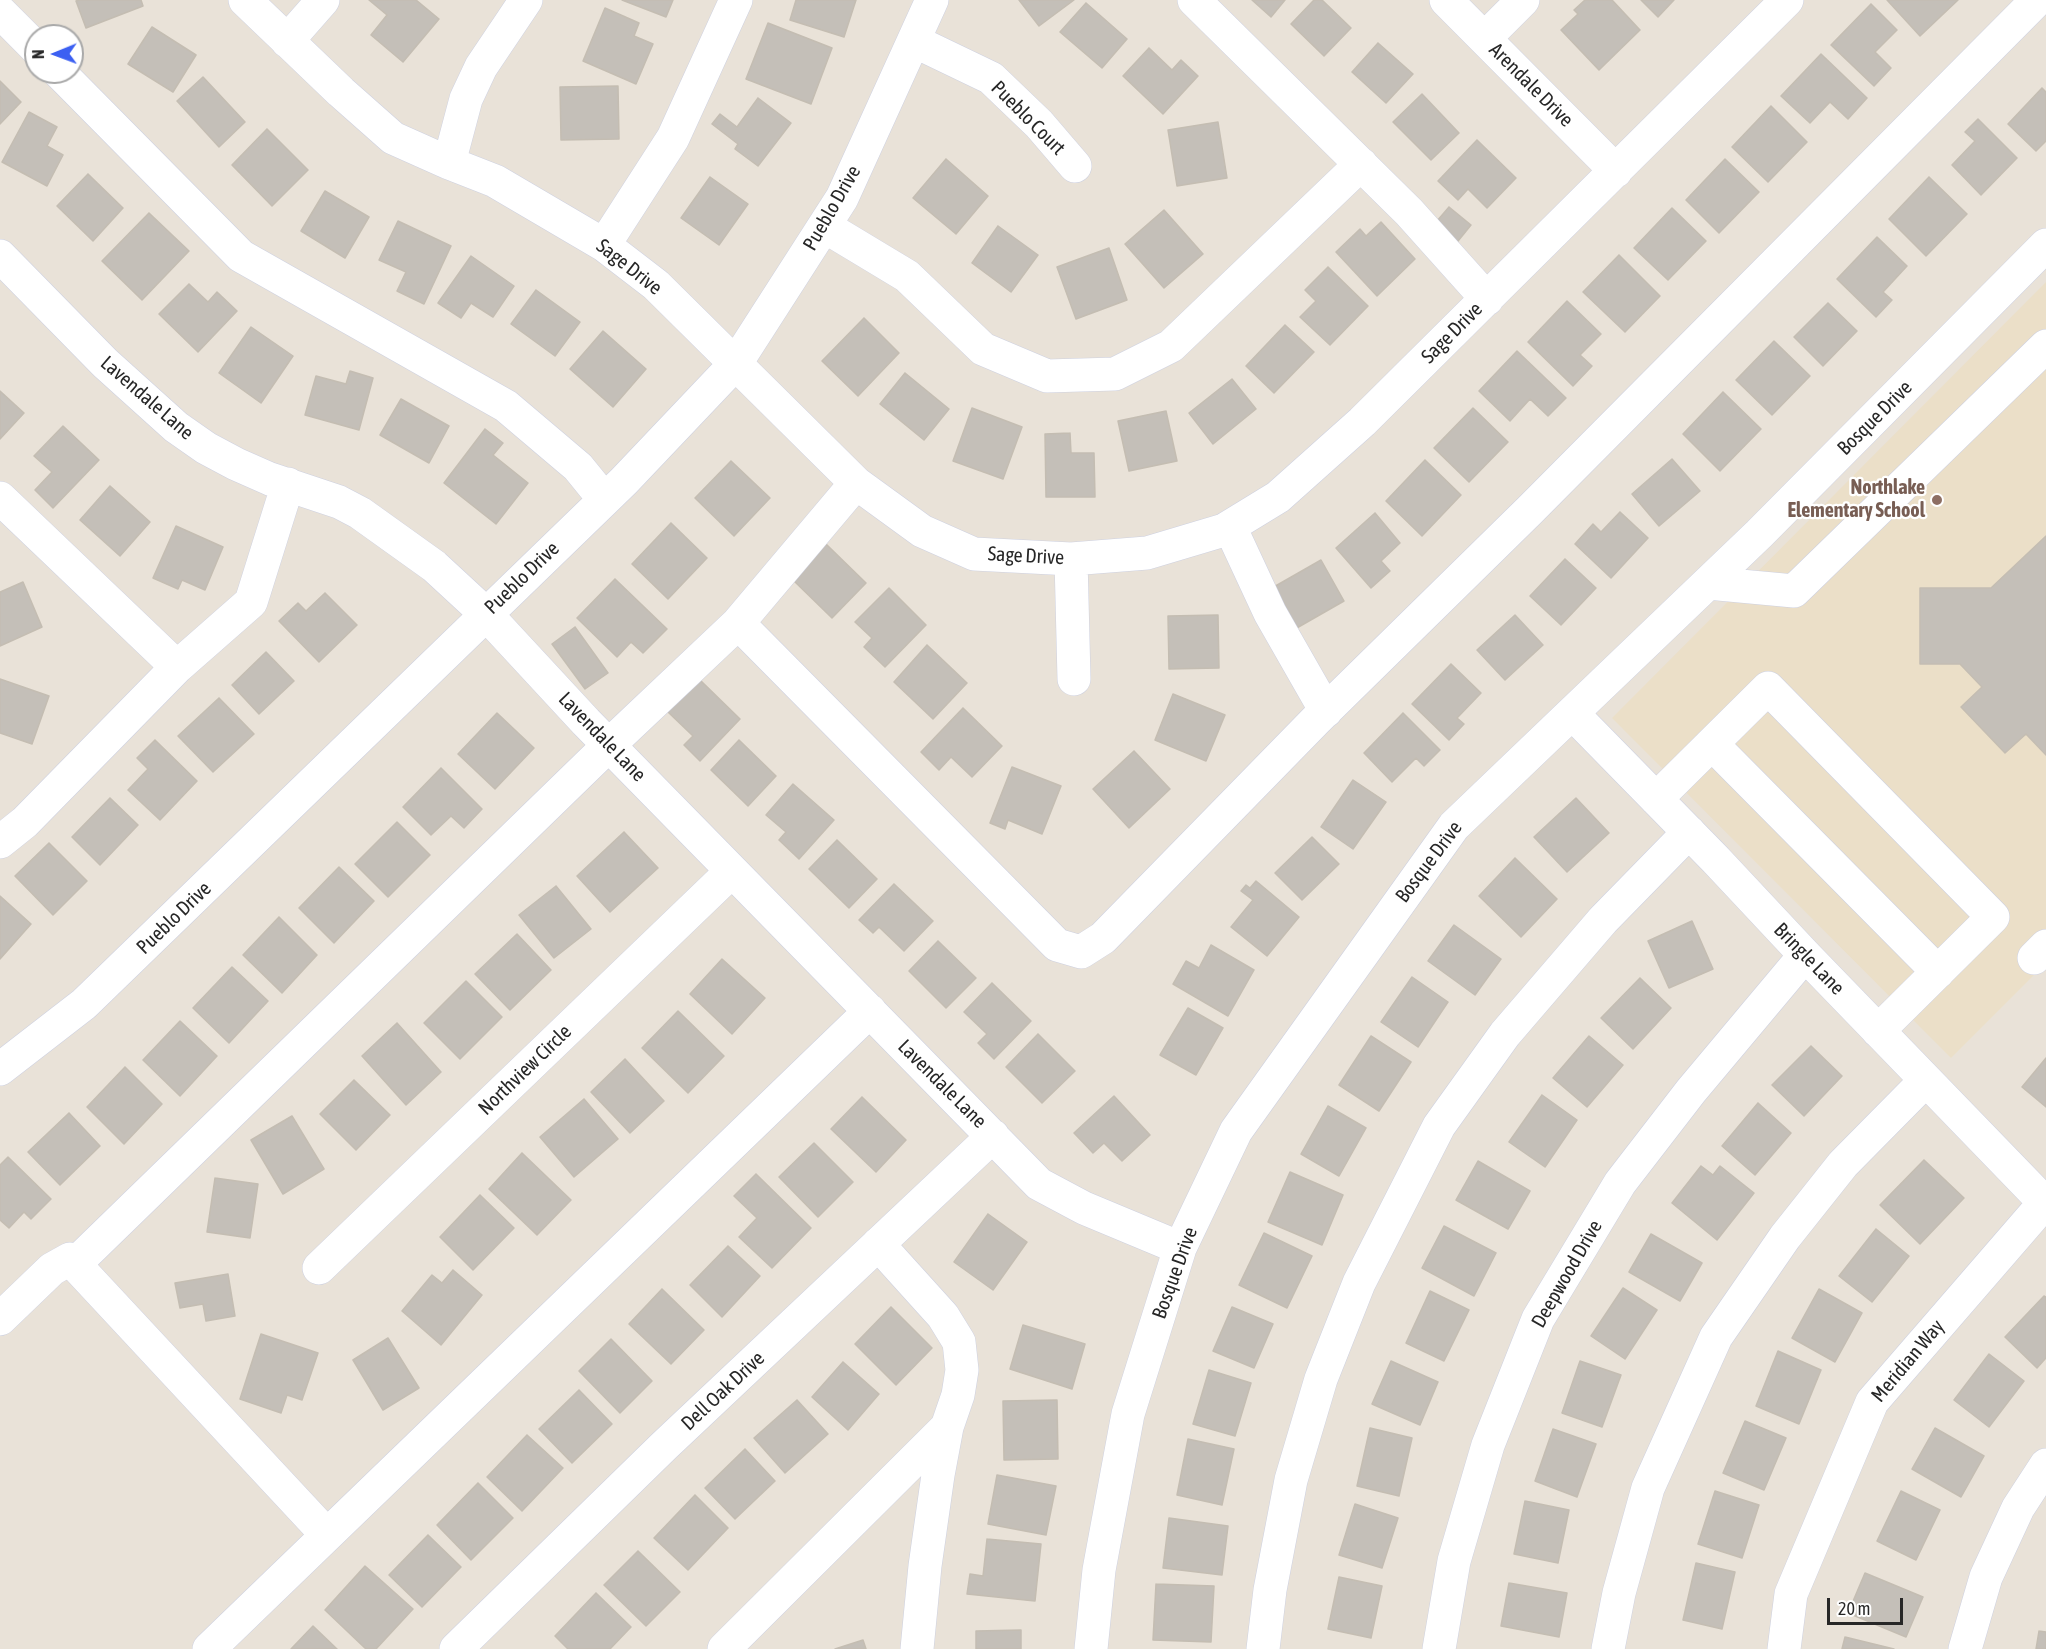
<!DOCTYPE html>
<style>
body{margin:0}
#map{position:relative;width:2046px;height:1649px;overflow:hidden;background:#e9e2d8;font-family:"Asap Condensed",sans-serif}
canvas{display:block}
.north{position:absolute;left:24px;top:24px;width:60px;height:60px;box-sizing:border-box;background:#fff;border:2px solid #a9a9a9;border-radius:50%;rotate:269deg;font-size:16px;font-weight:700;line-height:24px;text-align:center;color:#272727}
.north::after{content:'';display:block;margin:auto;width:21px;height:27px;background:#3c60f2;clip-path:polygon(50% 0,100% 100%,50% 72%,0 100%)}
.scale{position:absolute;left:1827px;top:1598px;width:76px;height:27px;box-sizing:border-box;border:3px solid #272727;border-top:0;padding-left:8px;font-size:18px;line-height:21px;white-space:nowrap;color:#272727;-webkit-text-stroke:4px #fff;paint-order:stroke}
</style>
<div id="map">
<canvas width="2046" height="1649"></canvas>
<div class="north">N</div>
<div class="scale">20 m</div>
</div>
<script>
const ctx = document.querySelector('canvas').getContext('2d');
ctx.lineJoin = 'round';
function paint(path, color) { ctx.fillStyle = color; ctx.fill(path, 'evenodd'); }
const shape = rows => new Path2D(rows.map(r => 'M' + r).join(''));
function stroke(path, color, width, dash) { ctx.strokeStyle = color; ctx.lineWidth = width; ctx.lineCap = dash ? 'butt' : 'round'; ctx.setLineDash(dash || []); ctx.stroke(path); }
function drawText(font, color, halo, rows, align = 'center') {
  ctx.font = font + ' "Asap Condensed",sans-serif'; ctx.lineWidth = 4.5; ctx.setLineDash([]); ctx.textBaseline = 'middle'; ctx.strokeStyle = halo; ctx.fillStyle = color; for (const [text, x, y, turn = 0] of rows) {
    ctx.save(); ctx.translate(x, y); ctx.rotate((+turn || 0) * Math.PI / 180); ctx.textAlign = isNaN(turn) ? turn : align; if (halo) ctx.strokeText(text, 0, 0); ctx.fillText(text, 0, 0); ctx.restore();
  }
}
paint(shape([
 [2046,282,2046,963,1951,1058,1612,718]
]), '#ebdfc8');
const building = shape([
 [79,0,141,0,143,6,86,28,76,1,79,0],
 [369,0,416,0,439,19,403,62,371,35,387,15,369,0],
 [622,0,673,0,666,17,622,0],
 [796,0,856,0,844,37,790,20,796,0],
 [1019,0,1074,0,1039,26,1019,0],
 [1252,0,1285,0,1271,17,1252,0],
 [1314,0,1322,0,1351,28,1324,56,1291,24,1314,0],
 [1585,0,1612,0,1640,30,1599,70,1561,30,1578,14,1574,10,1585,0],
 [1641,0,1674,0,1658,17,1641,0],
 [1887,0,1958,0,1920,36,1887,0],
 [1086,3,1127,39,1102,68,1060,32,1086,3],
 [1871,4,1897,30,1875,52,1891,68,1874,86,1831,45,1871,4],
 [605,8,639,23,634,36,653,44,636,84,583,61,605,8],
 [768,23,832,48,811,104,746,79,768,23],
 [152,27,196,55,173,92,128,64,152,27],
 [1378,43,1413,74,1386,103,1352,72,1378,43],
 [1149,48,1172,70,1181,60,1198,76,1163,114,1123,76,1149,48],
 [1821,54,1867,98,1848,119,1830,102,1810,123,1781,96,1821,54],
 [203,77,245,122,219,147,177,101,203,77],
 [0,81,21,102,0,124,0,81],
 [618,86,619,139,561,140,560,87,618,86],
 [2042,88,2046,92,2046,141,2036,151,2008,124,2042,88],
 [1422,94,1459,133,1431,160,1393,122,1422,94],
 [758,98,791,123,758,166,735,149,738,144,712,124,720,114,737,127,758,98],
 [1771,106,1807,142,1768,182,1732,147,1771,106],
 [29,112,57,127,47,146,63,155,47,186,2,162,29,112],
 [1978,119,2017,158,1981,195,1952,165,1975,141,1965,132,1978,119],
 [1218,122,1227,178,1177,186,1168,130,1218,122],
 [267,129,308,170,272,206,232,165,267,129],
 [1477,140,1516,178,1487,208,1468,189,1458,200,1438,181,1477,140],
 [946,159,988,196,956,234,913,198,946,159],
 [1725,159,1759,192,1719,233,1686,200,1725,159],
 [88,174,123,208,93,241,57,206,88,174],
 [710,177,748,204,719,245,681,218,710,177],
 [1929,177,1967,214,1926,256,1889,219,1929,177],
 [325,191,369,217,345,258,301,231,325,191],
 [1449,207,1471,225,1454,246,1431,228,1449,207],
 [1672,208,1706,241,1668,280,1634,248,1672,208],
 [1164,210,1203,254,1164,288,1125,244,1164,210],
 [149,213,189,251,142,300,102,261,149,213],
 [398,221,451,246,424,304,397,291,406,272,379,260,398,221],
 [1381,222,1415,259,1377,296,1336,252,1360,229,1366,236,1381,222],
 [998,226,1038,255,1011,292,972,263,998,226],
 [1877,237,1907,266,1883,292,1892,300,1876,317,1837,279,1877,237],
 [1109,248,1127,300,1076,319,1057,267,1109,248],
 [1619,255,1660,296,1625,332,1583,292,1619,255],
 [471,256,514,286,493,317,471,303,461,318,438,303,471,256],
 [1328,267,1368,306,1330,345,1300,317,1316,301,1305,290,1328,267],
 [189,284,208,302,217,292,237,311,198,352,159,314,189,284],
 [536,290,580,322,555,356,511,324,536,290],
 [1567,301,1601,334,1580,355,1592,366,1573,386,1528,342,1567,301],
 [1828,303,1857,331,1823,366,1794,337,1828,303],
 [864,318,899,353,858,396,822,361,864,318],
 [1285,325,1314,352,1274,393,1246,366,1285,325],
 [251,327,293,356,261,403,219,373,251,327],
 [603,331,646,369,613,407,570,369,603,331],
 [1774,341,1810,376,1772,415,1736,380,1774,341],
 [1517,351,1566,398,1548,416,1530,399,1510,421,1479,391,1517,351],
 [350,371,373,378,359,430,305,415,316,376,346,384,350,371],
 [905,373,949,409,924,440,880,404,905,373],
 [1232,379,1256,409,1213,444,1189,413,1232,379],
 [0,391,24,413,0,439,0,391],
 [1723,392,1761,429,1720,471,1683,434,1723,392],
 [401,399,449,426,429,463,380,435,401,399],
 [972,408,1022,427,1003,479,953,461,972,408],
 [1473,408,1508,442,1469,482,1434,448,1473,408],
 [1166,411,1177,461,1129,471,1118,421,1166,411],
 [63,426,99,460,53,508,35,490,52,472,34,456,63,426],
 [485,429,503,443,493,455,528,483,496,524,444,483,485,429],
 [1070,433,1071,453,1094,453,1095,497,1046,497,1045,434,1070,433],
 [1672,459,1700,491,1659,526,1632,494,1672,459],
 [1425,460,1461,495,1422,536,1386,501,1425,460],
 [731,461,770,498,734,536,695,498,731,461],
 [110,486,150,522,120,556,80,520,110,486],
 [1620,512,1648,538,1611,578,1575,544,1593,524,1601,532,1620,512],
 [1375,513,1400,543,1381,561,1390,571,1371,588,1336,548,1375,513],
 [671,523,707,558,668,599,632,564,671,523],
 [176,526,223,547,205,590,182,580,178,589,153,578,176,526],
 [2046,536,2046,755,2026,734,2005,753,1961,707,1982,687,1960,664,1920,664,1920,588,1991,588,2046,536],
 [826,544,866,583,832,618,792,579,826,544],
 [1565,559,1596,588,1561,625,1530,596,1565,559],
 [1321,560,1344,601,1295,629,1272,588,1321,560],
 [615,579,667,629,643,653,631,642,617,657,577,618,615,579],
 [23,582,42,627,0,646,0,592,23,582],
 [889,588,926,625,885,667,864,647,872,638,855,622,889,588],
 [325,593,357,625,319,662,279,621,298,603,306,611,325,593],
 [1218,615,1219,668,1169,669,1168,616,1218,615],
 [1515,615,1543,645,1505,680,1477,650,1515,615],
 [575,627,608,673,585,689,552,644,575,627],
 [927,645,967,683,933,719,894,682,927,645],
 [266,652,294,681,259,714,232,685,266,652],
 [1451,664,1481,693,1457,718,1464,724,1449,740,1412,704,1451,664],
 [0,679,49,696,32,744,0,733,0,679],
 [699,679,740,719,700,761,684,745,693,736,668,712,699,679],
 [1173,694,1225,715,1206,761,1155,740,1173,694],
 [219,698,254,734,213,772,178,736,219,698],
 [963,708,1002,746,972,777,951,757,939,770,921,752,963,708],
 [497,713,534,748,495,789,458,754,497,713],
 [1403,713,1440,750,1424,766,1416,758,1392,782,1364,753,1403,713],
 [155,740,197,781,160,820,128,790,148,769,137,758,155,740],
 [739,740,776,776,748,806,711,770,739,740],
 [1134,751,1170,789,1129,828,1093,789,1134,751],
 [1012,767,1061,786,1042,834,1008,820,1005,829,990,823,1012,767],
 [441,768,482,809,464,828,451,816,431,835,403,807,441,768],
 [1353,780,1386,802,1353,849,1321,827,1353,780],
 [793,784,834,820,799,859,779,840,786,832,766,815,793,784],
 [110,798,138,825,100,865,72,837,110,798],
 [1576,798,1609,833,1567,872,1534,837,1576,798],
 [397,822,430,855,388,897,355,864,397,822],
 [624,832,658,868,610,912,577,876,624,832],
 [1312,837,1339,864,1302,900,1275,873,1312,837],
 [837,840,877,879,849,908,809,869,837,840],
 [49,843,87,881,53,915,15,876,49,843],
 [1515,858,1557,899,1521,937,1479,896,1515,858],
 [339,867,374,901,334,943,299,908,339,867],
 [1256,881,1299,917,1267,956,1231,927,1253,900,1241,891,1246,885,1250,888,1256,881],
 [894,884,933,921,904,951,879,927,873,933,859,920,894,884],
 [556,886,591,929,554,958,519,915,556,886],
 [0,896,31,924,0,959,0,896],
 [279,917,317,955,282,993,243,955,279,917],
 [1692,921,1713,969,1669,988,1648,941,1692,921],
 [1454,925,1501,959,1475,995,1428,961,1454,925],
 [517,934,551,970,510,1010,475,974,517,934],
 [938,941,976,978,946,1008,909,971,938,941],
 [1211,945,1254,970,1228,1016,1173,984,1186,961,1199,968,1211,945],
 [722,959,765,998,732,1034,690,994,722,959],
 [232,967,268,1001,229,1043,193,1008,232,967],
 [1412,977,1448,1002,1418,1047,1381,1022,1412,977],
 [1640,978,1671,1008,1633,1049,1601,1018,1640,978],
 [466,981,502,1017,460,1059,424,1023,466,981],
 [992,983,1031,1021,994,1059,978,1043,987,1034,964,1012,992,983],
 [1188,1008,1223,1028,1196,1075,1160,1055,1188,1008],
 [678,1011,724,1056,688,1093,642,1048,678,1011],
 [180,1021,217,1056,180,1096,143,1060,180,1021],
 [397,1023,441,1072,406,1105,362,1056,397,1023],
 [1038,1034,1075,1071,1042,1103,1006,1067,1038,1034],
 [1371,1036,1411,1062,1379,1111,1339,1085,1371,1036],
 [1589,1036,1623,1065,1587,1107,1553,1078,1589,1036],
 [1811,1046,1842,1076,1804,1116,1772,1085,1811,1046],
 [2046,1058,2046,1107,2022,1087,2046,1058],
 [625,1059,664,1101,630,1133,591,1092,625,1059],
 [125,1067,162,1104,124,1144,87,1107,125,1067],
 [354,1080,390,1115,356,1150,320,1114,354,1080],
 [1542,1095,1577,1120,1545,1167,1509,1142,1542,1095],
 [1114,1096,1150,1135,1122,1161,1104,1143,1093,1153,1074,1133,1114,1096],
 [862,1097,906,1140,876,1172,831,1129,862,1097],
 [584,1099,618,1139,574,1177,540,1137,584,1099],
 [1758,1103,1791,1133,1755,1175,1722,1146,1758,1103],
 [1328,1106,1366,1128,1339,1176,1301,1154,1328,1106],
 [69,1113,100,1146,60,1185,28,1152,69,1113],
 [292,1116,324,1169,283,1194,251,1140,292,1116],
 [814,1143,853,1182,818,1217,779,1177,814,1143],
 [522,1153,571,1200,537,1235,489,1189,522,1153],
 [8,1157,51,1199,31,1219,24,1212,9,1228,0,1220,0,1165,8,1157],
 [1924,1160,1964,1198,1920,1244,1880,1205,1924,1160],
 [1478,1161,1530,1191,1508,1229,1456,1200,1478,1161],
 [1701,1166,1713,1175,1720,1166,1754,1193,1717,1240,1672,1203,1701,1166],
 [1290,1172,1343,1195,1322,1245,1268,1222,1290,1172],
 [756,1174,811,1228,772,1268,739,1237,757,1218,734,1196,756,1174],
 [215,1178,258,1184,250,1238,207,1232,215,1178],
 [480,1195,514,1228,473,1270,440,1237,480,1195],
 [988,1214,1027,1242,993,1290,954,1262,988,1214],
 [1444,1226,1496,1253,1474,1296,1422,1268,1444,1226],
 [1876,1229,1909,1256,1872,1302,1839,1276,1876,1229],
 [1264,1233,1312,1256,1287,1308,1239,1285,1264,1233],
 [1651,1234,1702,1263,1680,1301,1629,1272,1651,1234],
 [728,1246,760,1276,722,1317,690,1285,728,1246],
 [453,1270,482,1295,441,1345,402,1311,432,1275,442,1283,453,1270],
 [228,1274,235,1316,206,1321,203,1304,180,1308,175,1283,228,1274],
 [1623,1288,1657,1310,1625,1359,1591,1336,1623,1288],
 [662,1289,704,1330,671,1364,629,1324,662,1289],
 [1819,1289,1862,1313,1835,1362,1792,1338,1819,1289],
 [1430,1291,1469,1310,1444,1361,1406,1343,1430,1291],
 [2044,1296,2046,1297,2046,1358,2037,1368,2005,1337,2044,1296],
 [891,1307,932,1348,896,1385,855,1344,891,1307],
 [1232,1307,1273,1324,1254,1368,1213,1351,1232,1307],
 [1023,1325,1085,1344,1072,1389,1010,1369,1023,1325],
 [261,1334,318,1353,302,1400,287,1395,281,1413,240,1399,261,1334],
 [388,1338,419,1388,383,1410,353,1360,388,1338],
 [611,1339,652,1381,620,1413,579,1371,611,1339],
 [1778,1351,1821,1370,1799,1424,1756,1406,1778,1351],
 [1989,1354,2024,1381,1989,1427,1954,1400,1989,1354],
 [1391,1361,1438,1382,1420,1425,1372,1404,1391,1361],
 [1580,1361,1621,1375,1602,1427,1562,1413,1580,1361],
 [843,1362,879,1394,848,1430,812,1397,843,1362],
 [1209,1370,1251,1383,1235,1436,1193,1424,1209,1370],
 [579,1390,612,1424,572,1463,539,1429,579,1390],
 [797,1400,828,1434,785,1473,754,1438,797,1400],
 [1057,1400,1058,1459,1004,1460,1003,1401,1057,1400],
 [1745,1421,1786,1438,1764,1490,1723,1473,1745,1421],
 [1370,1428,1412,1438,1399,1496,1357,1486,1370,1428],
 [1935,1428,1984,1456,1961,1497,1912,1469,1935,1428],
 [1553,1429,1596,1444,1577,1497,1535,1481,1553,1429],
 [527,1435,563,1468,522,1511,487,1477,527,1435],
 [1188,1439,1234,1449,1222,1505,1177,1495,1188,1439],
 [745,1449,775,1481,735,1519,705,1488,745,1449],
 [997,1475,1056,1486,1046,1535,988,1524,997,1475],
 [478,1483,513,1518,471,1560,437,1525,478,1483],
 [1715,1491,1759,1505,1742,1558,1698,1544,1715,1491],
 [1901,1491,1940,1510,1916,1560,1877,1541,1901,1491],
 [695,1495,728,1528,688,1570,654,1538,695,1495],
 [1525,1501,1569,1510,1558,1563,1514,1554,1525,1501],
 [1355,1504,1398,1518,1382,1568,1339,1555,1355,1504],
 [1169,1518,1228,1526,1222,1575,1163,1568,1169,1518],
 [428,1535,461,1567,422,1607,389,1575,428,1535],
 [987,1539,1041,1544,1035,1601,967,1594,970,1574,983,1576,987,1539],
 [638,1551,680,1592,646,1626,604,1585,638,1551],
 [1696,1563,1735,1572,1722,1629,1683,1620,1696,1563],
 [365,1566,413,1609,376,1649,366,1649,325,1610,365,1566],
 [1865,1573,1923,1597,1906,1637,1848,1613,1865,1573],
 [1339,1577,1382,1586,1371,1638,1328,1629,1339,1577],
 [1509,1583,1567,1593,1559,1637,1501,1626,1509,1583],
 [1156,1584,1214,1586,1211,1642,1153,1640,1156,1584],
 [596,1593,631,1627,610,1649,568,1649,555,1636,596,1593],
 [313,1626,337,1649,291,1649,313,1626],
 [1021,1630,1021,1649,976,1649,976,1631,1021,1630],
 [2039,1631,2046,1632,2046,1649,2036,1649,2039,1631],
 [1845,1637,1894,1649,1842,1649,1845,1637],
 [863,1640,866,1649,835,1649,863,1640]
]);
paint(building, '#c4bfb8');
stroke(building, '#c4bdb2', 1.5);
const minor = shape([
 [245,0,341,92,393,138,449,163,495,181,604,245,656,285,856,483,922,531,974,554,1071,559,1147,553,1224,530,1278,497,1362,422,1787,0],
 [1194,0,1409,212,1487,299],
 [1446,0,1616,171],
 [0,12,36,48],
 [1485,38,1523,0],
 [287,41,323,0],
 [914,41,991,78,1039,124,1075,166],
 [59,72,241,256,506,406,578,467,604,499],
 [449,163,466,99,481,67,526,0],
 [824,226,907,276,983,349,1047,376,1115,374,1171,346,1361,164],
 [604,245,673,138,736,0],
 [0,256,105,363,176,427,206,448,236,464,270,479,339,502,360,513,434,566,486,614,586,722,1039,1184,1084,1208,1180,1248],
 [0,498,177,667],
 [1230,527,1270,613,1326,711],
 [1071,559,1074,679],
 [1708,583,1794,591,2046,346],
 [738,623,1057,945,1081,952,1103,938,1316,720,1530,510,2037,0],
 [1572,713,1716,860,1805,955,2046,1204],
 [1712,744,1938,972],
 [1656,799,1768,688,1993,917,1878,1031],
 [0,842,25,822,177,667,251,602,288,484],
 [2034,958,2046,946],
 [0,1069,84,1004,624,481,736,363,842,198,932,0],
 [878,1244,943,1316,959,1342,962,1370,958,1395,947,1427,938,1475,925,1566,917,1649],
 [75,1264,609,745,738,623,856,483],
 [319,1268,732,871],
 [0,1319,52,1269,70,1259,327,1535],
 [209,1649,870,1011],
 [456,1649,664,1446,993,1136],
 [724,1649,947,1427],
 [1091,1649,1099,1570,1128,1414,1180,1248,1236,1131,1454,826,1759,534,2046,245],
 [1263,1649,1270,1590,1291,1480,1321,1379,1359,1283,1439,1126,1505,1034,1603,920,1689,832],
 [1439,1649,1454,1561,1488,1445,1538,1319,1620,1183,1691,1091,1805,955],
 [1608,1649,1619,1593,1648,1488,1716,1337,1785,1237,1843,1164,1926,1080],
 [1784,1649,1791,1594,1872,1402,2046,1201],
 [1965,1649,1986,1577,2018,1508,2046,1465]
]);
stroke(minor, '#ced1e0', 34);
stroke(minor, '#fff', 33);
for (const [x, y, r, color] of [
 [1937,500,6,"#8d6e63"]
]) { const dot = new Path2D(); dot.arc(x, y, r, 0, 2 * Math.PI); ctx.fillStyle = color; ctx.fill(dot); stroke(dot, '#fff', 2); }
drawText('20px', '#272727', '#fff', [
 ["Arendale Drive",1531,85,45],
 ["Pueblo Court",1028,118,45],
 ["Pueblo Drive",832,208,-60],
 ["Sage Drive",629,267,38],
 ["Sage Drive",1452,333,-45],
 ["Lavendale Lane",147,398,41],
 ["Bosque Drive",1875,418,-45],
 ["Sage Drive",1026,556,3],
 ["Pueblo Drive",522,578,-44],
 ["Lavendale Lane",602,737,46],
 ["Bosque Drive",1429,862,-53],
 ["Pueblo Drive",174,918,-44],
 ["Bringle Lane",1809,959,46],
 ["Northview Circle",525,1070,-44],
 ["Lavendale Lane",942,1084,45],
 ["Bosque Drive",1175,1273,-70],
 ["Deepwood Drive",1567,1274,-60],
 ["Meridian Way",1908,1361,-50],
 ["Dell Oak Drive",723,1391,-43]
]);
drawText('bold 20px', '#785e54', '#fff', [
 ["Northlake",1925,488],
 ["Elementary School",1925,511]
], 'right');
</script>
